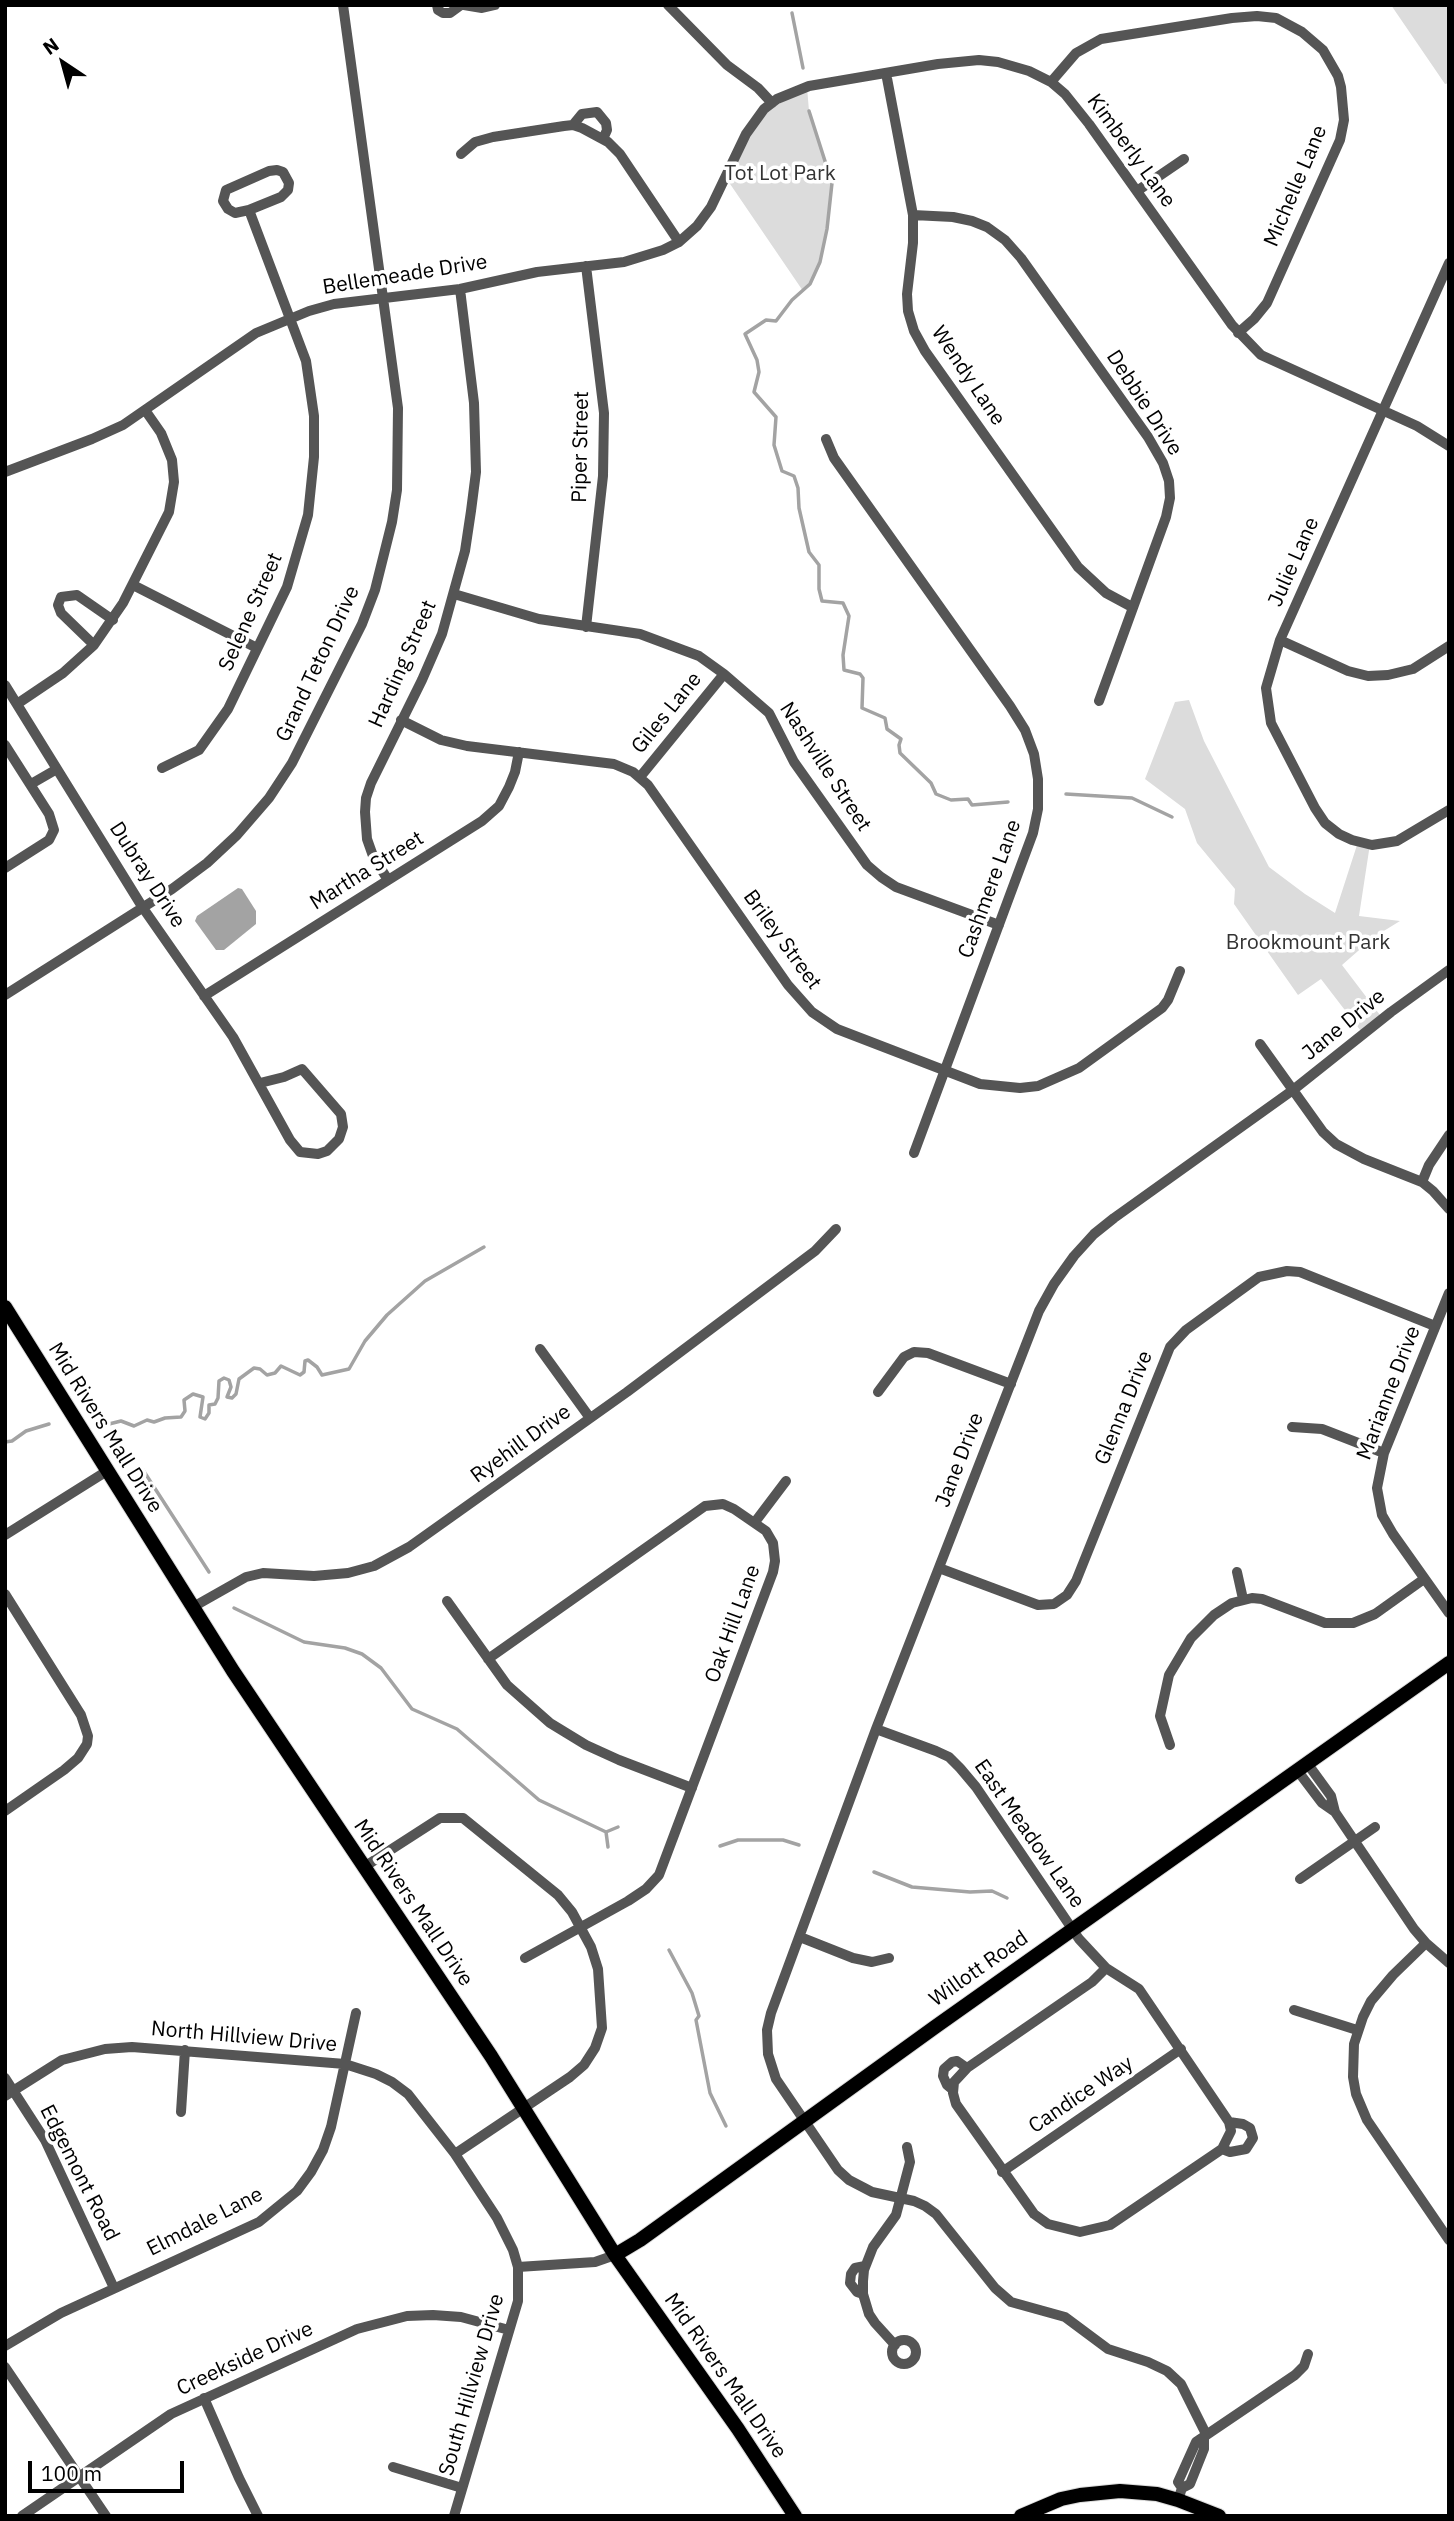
<!DOCTYPE html>
<style>
body{margin:0}
#map{position:relative;width:1454px;height:2521px;overflow:hidden;background:#fff;font-family:"IBM Plex Sans",sans-serif}
canvas{display:block}
.frame{position:absolute;inset:0;border:7px solid #000;pointer-events:none}
.north{position:absolute;left:28px;top:28px;width:70px;height:70px;-webkit-text-stroke:5px #fff;paint-order:stroke;rotate:324deg;font-size:19px;font-weight:700;line-height:28px;text-align:center;color:#000}
.north::after{content:'';display:block;margin:auto;width:24px;height:32px;background:#000;clip-path:polygon(50% 0,100% 100%,50% 72%,0 100%)}
.scale{position:absolute;left:28px;top:2461px;width:156px;height:32px;box-sizing:border-box;border:4px solid #000;border-top:0;padding-left:9px;font-size:21px;line-height:24px;white-space:nowrap;color:#000;-webkit-text-stroke:5px #fff;paint-order:stroke}
</style>
<div id="map">
<canvas width="1454" height="2521"></canvas>
<div class="frame"></div>
<div class="north">N</div>
<div class="scale">100 m</div>
</div>
<script>
const ctx = document.querySelector('canvas').getContext('2d');
ctx.lineJoin = 'round';
function paint(path, color) { ctx.fillStyle = color; ctx.fill(path, 'evenodd'); }
const shape = rows => new Path2D(rows.map(r => 'M' + r).join(''));
function stroke(path, color, width, dash) { ctx.strokeStyle = color; ctx.lineWidth = width; ctx.lineCap = dash ? 'butt' : 'round'; ctx.setLineDash(dash || []); ctx.stroke(path); }
function drawText(font, color, halo, rows, align = 'center') {
  ctx.font = font + ' "IBM Plex Sans",sans-serif'; ctx.lineWidth = 7; ctx.setLineDash([]); ctx.textBaseline = 'middle'; ctx.strokeStyle = halo; ctx.fillStyle = color; for (const [text, x, y, turn = 0] of rows) {
    ctx.save(); ctx.translate(x, y); ctx.rotate((+turn || 0) * Math.PI / 180); ctx.textAlign = isNaN(turn) ? turn : align; if (halo) ctx.strokeText(text, 0, 0); ctx.fillText(text, 0, 0); ctx.restore();
  }
}
paint(shape([
 [1391,5,1449,5,1449,83,1445,84],
 [807,87,809,111,832,183,827,229,820,262,810,284,803,291,726,178,757,117],
 [1189,700,1204,741,1269,867,1305,894,1335,913,1358,842,1370,844,1359,916,1400,921,1374,937,1342,965,1383,1019,1364,1035,1321,979,1298,995,1234,904,1235,889,1197,843,1185,809,1145,779,1175,702]
]), '#dcdcdc');
paint(shape([
 [238,888,242,889,256,911,256,924,224,950,216,950,195,921,197,916]
]), '#a3a3a3');
stroke(shape([
 [792,13,803,68],
 [809,111,832,183,827,229,820,262,810,284,792,300,776,321,766,320,745,334,757,360,759,372,754,392,776,417,774,445,782,471,794,476,798,488,799,508,809,552,819,565,819,589,822,601,843,603,849,616,843,655,844,670,860,674,863,678,862,708,885,718,887,729,901,739,899,745,900,753,931,783,936,794,951,800,968,799,972,805,1008,802],
 [1066,794,1132,798,1172,817],
 [109,1424,121,1421,134,1426,147,1420,154,1422,165,1418,181,1417,185,1411,184,1400,193,1394,203,1397,200,1417,205,1419,209,1413,209,1405,215,1404,218,1398,219,1381,224,1378,229,1380,231,1387,227,1397,232,1398,236,1394,239,1379,254,1368,260,1369,267,1375,275,1373,281,1366,300,1375,304,1372,305,1361,308,1360,317,1367,322,1375,349,1369,365,1341,387,1315,425,1281,484,1247],
 [5,1442,12,1441,26,1431,49,1424],
 [143,1470,209,1572],
 [234,1608,304,1642,345,1648,362,1654,381,1668,412,1709,457,1729,539,1800,606,1832,618,1827],
 [606,1832,608,1847],
 [720,1846,738,1840,783,1840,799,1845],
 [874,1872,912,1887,970,1892,992,1891,1007,1898],
 [669,1950,692,1993,699,2016,696,2020,710,2093,726,2126]
]), '#a3a3a3', 3.5);
const major = shape([
 [5,1307,233,1671,491,2056,615,2255,738,2429,795,2516],
 [615,2255,640,2240,935,2027,1449,1663],
 [1021,2516,1061,2499,1080,2495,1120,2491,1157,2494,1178,2500,1219,2516]
]);
stroke(major, '#dbdbdb', 16);
stroke(shape([
 [437,5,438,10,443,13,450,13,461,5],
 [464,5,482,8,495,5],
 [668,5,727,65,758,88,772,103],
 [886,73,913,215,913,243,907,294,908,311,914,331,925,351,1078,567,1106,593,1132,607],
 [1051,82,1076,53,1101,39,1232,18,1257,16,1276,18,1302,32,1323,50,1338,76,1341,87,1344,120,1340,140,1267,303,1254,319,1238,333],
 [573,125,582,114,597,112,606,123,607,130,603,139],
 [461,154,475,142,493,137,564,126,573,125,582,128,608,142,620,154,679,242],
 [1137,191,1184,159],
 [913,215,953,217,972,221,987,227,1005,240,1021,258,1148,437,1163,463,1169,481,1170,498,1166,517,1099,701],
 [1449,263,1280,640,1266,688,1271,723,1315,808,1325,823,1339,834,1352,840,1372,845,1397,841,1449,810],
 [586,266,604,413,603,476,586,627],
 [826,439,834,458,1010,706,1025,730,1034,754,1038,779,1038,809,1033,833,914,1153],
 [5,472,92,439,123,425,256,333,309,311,334,304,460,289,537,272,624,262,663,250,679,242,697,226,711,207,746,134,764,109,777,99,809,86,938,64,979,60,998,62,1029,71,1051,82,1065,94,1089,124,1232,325,1261,355,1417,426,1449,446],
 [133,585,257,648],
 [454,594,539,619,640,634,699,656,724,674,769,713,794,762,867,865,881,877,896,887,999,925],
 [1280,640,1348,671,1368,676,1388,675,1413,669,1449,646],
 [94,645,61,613,58,605,61,597,77,595,113,620],
 [5,685,143,908,233,1037,290,1140,300,1152,318,1154,327,1151,339,1139,343,1127,341,1114,302,1069,284,1077,260,1083],
 [17,704,63,673,94,645,123,603,169,512,174,482,172,460,161,433,145,410],
 [401,720,441,740,467,746,614,764,633,772,648,785,788,985,812,1012,837,1029,980,1084,1020,1088,1038,1086,1079,1068,1162,1008,1168,1000,1180,971],
 [5,745,49,814,54,830,49,840,5,868],
 [162,768,199,750,228,709,287,587,308,515,314,457,314,416,306,361,249,210,281,197,288,190,289,183,283,172,277,170,269,171,226,190,223,201,228,209,235,213,249,210],
 [640,777,724,674],
 [31,784,57,769],
 [388,880,373,856,367,839,365,812,366,798,371,783,422,680,442,634,465,551,471,511,476,472,474,403,460,289],
 [5,995,172,889,207,863,237,835,269,798,292,763,362,624,375,590,392,522,397,490,398,408,343,5],
 [204,996,482,821,499,806,509,787,515,772,519,752],
 [1260,1044,1323,1132,1336,1144,1364,1159,1422,1182,1433,1191,1449,1209],
 [1422,1182,1429,1165,1449,1135],
 [1449,1293,1384,1453,1377,1488,1382,1515,1393,1534,1449,1613],
 [540,1349,590,1418],
 [878,1392,904,1357,914,1352,928,1353,1011,1384],
 [1292,1427,1322,1429,1384,1453],
 [755,1522,786,1481],
 [5,1535,107,1471],
 [939,1568,1038,1605,1054,1604,1067,1595,1076,1581,1170,1347,1186,1330,1259,1277,1287,1271,1300,1272,1435,1326],
 [1237,1572,1243,1599],
 [5,1594,81,1715,88,1736,87,1744,78,1758,64,1770,5,1811],
 [447,1601,507,1685,550,1723,586,1745,619,1760,692,1788],
 [193,1607,246,1577,263,1573,314,1576,348,1573,374,1566,409,1547,627,1392,815,1251,836,1229],
 [488,1659,705,1506,723,1504,734,1509,766,1531,773,1543,775,1561,773,1572,659,1875,646,1889,628,1901,525,1958],
 [876,1729,936,1751,949,1757,960,1768,976,1787,1079,1939,1106,1968,1139,1989,1229,2122,1231,2131,1222,2149,1110,2225,1080,2232,1048,2224,1034,2214,956,2104,953,2093,954,2082,967,2068,1092,1982,1106,1968],
 [1170,1745,1160,1716,1169,1675,1191,1638,1214,1615,1232,1603,1252,1598,1262,1599,1325,1623,1353,1623,1375,1614,1424,1579],
 [1307,1763,1331,1796,1335,1812,1414,1929,1426,1943,1449,1963],
 [1297,1770,1322,1803,1335,1812],
 [364,1867,440,1818,463,1818,558,1895,572,1912,591,1947,598,1969,602,2028,595,2048,584,2065,570,2077,455,2154],
 [1300,1879,1375,1827],
 [800,1937,853,1958,872,1962,889,1958],
 [1426,1943,1393,1975,1371,2001,1363,2017,1354,2044,1353,2077,1356,2094,1367,2120,1449,2240],
 [1294,2010,1357,2030],
 [5,2078,45,2140,114,2288],
 [953,2090,947,2085,943,2076,944,2069,952,2062,957,2061,967,2068],
 [5,2096,62,2060,105,2049,132,2047,345,2064,376,2074,392,2082,408,2094,455,2154,497,2218,513,2250,518,2267,518,2301,454,2516],
 [181,2112,185,2050],
 [1222,2149,1230,2152,1246,2149,1253,2138,1250,2128,1243,2124,1229,2122],
 [1002,2172,1181,2049],
 [518,2267,595,2262,615,2255],
 [863,2294,857,2292,850,2283,851,2274,855,2268,865,2266],
 '892 2352a12 12 0 1 1 24 0a12 12 0 1 1-24 0Z',
 [895,2345,875,2323,869,2314,863,2294,863,2281,864,2270,873,2247,896,2215,910,2162,907,2147],
 [5,2346,61,2313,259,2222,297,2191,311,2172,323,2150,331,2127,356,2013],
 [5,2367,106,2516],
 [204,2398,239,2478,258,2516],
 [1206,2434,1181,2384,1167,2371,1148,2362,1108,2349,1065,2317,1011,2302,995,2288,936,2214,925,2206,914,2201,872,2192,849,2180,838,2170,776,2079,768,2054,767,2030,771,2013,876,1729,1039,1311,1054,1284,1074,1256,1094,1234,1114,1218,1293,1090,1391,1012,1449,970],
 [393,2467,462,2488],
 [1182,2488,1190,2484,1204,2449,1204,2437],
 [1178,2500,1182,2488,1178,2482,1196,2442,1295,2375,1304,2366,1308,2354],
 [22,2516,171,2414,357,2329,407,2316,433,2315,461,2317,509,2330]
]), '#555', 10);
stroke(major, '#000', 14);
drawText('21px', '#000', '#fff', [
 ["Kimberly Lane",1131,151,54],
 ["Michelle Lane",1296,186,-67],
 ["Bellemeade Drive",405,275,-9],
 ["Wendy Lane",968,376,56],
 ["Debbie Drive",1144,403,57],
 ["Piper Street",581,447,-89],
 ["Julie Lane",1294,562,-66],
 ["Selene Street",251,612,-66],
 ["Grand Teton Drive",318,664,-65],
 ["Harding Street",403,664,-66],
 ["Giles Lane",667,713,-51],
 ["Nashville Street",825,767,57],
 ["Martha Street",367,871,-32],
 ["Dubray Drive",147,875,57],
 ["Cashmere Lane",990,889,-70],
 ["Briley Street",782,940,54],
 ["Jane Drive",1344,1025,-39],
 ["Marianne Drive",1389,1393,-69],
 ["Glenna Drive",1124,1408,-68],
 ["Mid Rivers Mall Drive",105,1428,58],
 ["Ryehill Drive",521,1444,-36],
 ["Jane Drive",960,1460,-69],
 ["Oak Hill Lane",733,1624,-70],
 ["East Meadow Lane",1029,1834,55],
 ["Mid Rivers Mall Drive",413,1903,56],
 ["Willott Road",979,1969,-35],
 ["North Hillview Drive",244,2037,5],
 ["Candice Way",1081,2095,-34],
 ["Edgemont Road",79,2173,63],
 ["Elmdale Lane",205,2222,-27],
 ["Creekside Drive",245,2359,-25],
 ["Mid Rivers Mall Drive",725,2376,55],
 ["South Hillview Drive",472,2385,-74]
]);
drawText('21px', '#333', '#fff', [
 ["Tot Lot Park",780,174],
 ["Brookmount Park",1308,943]
]);
</script>
